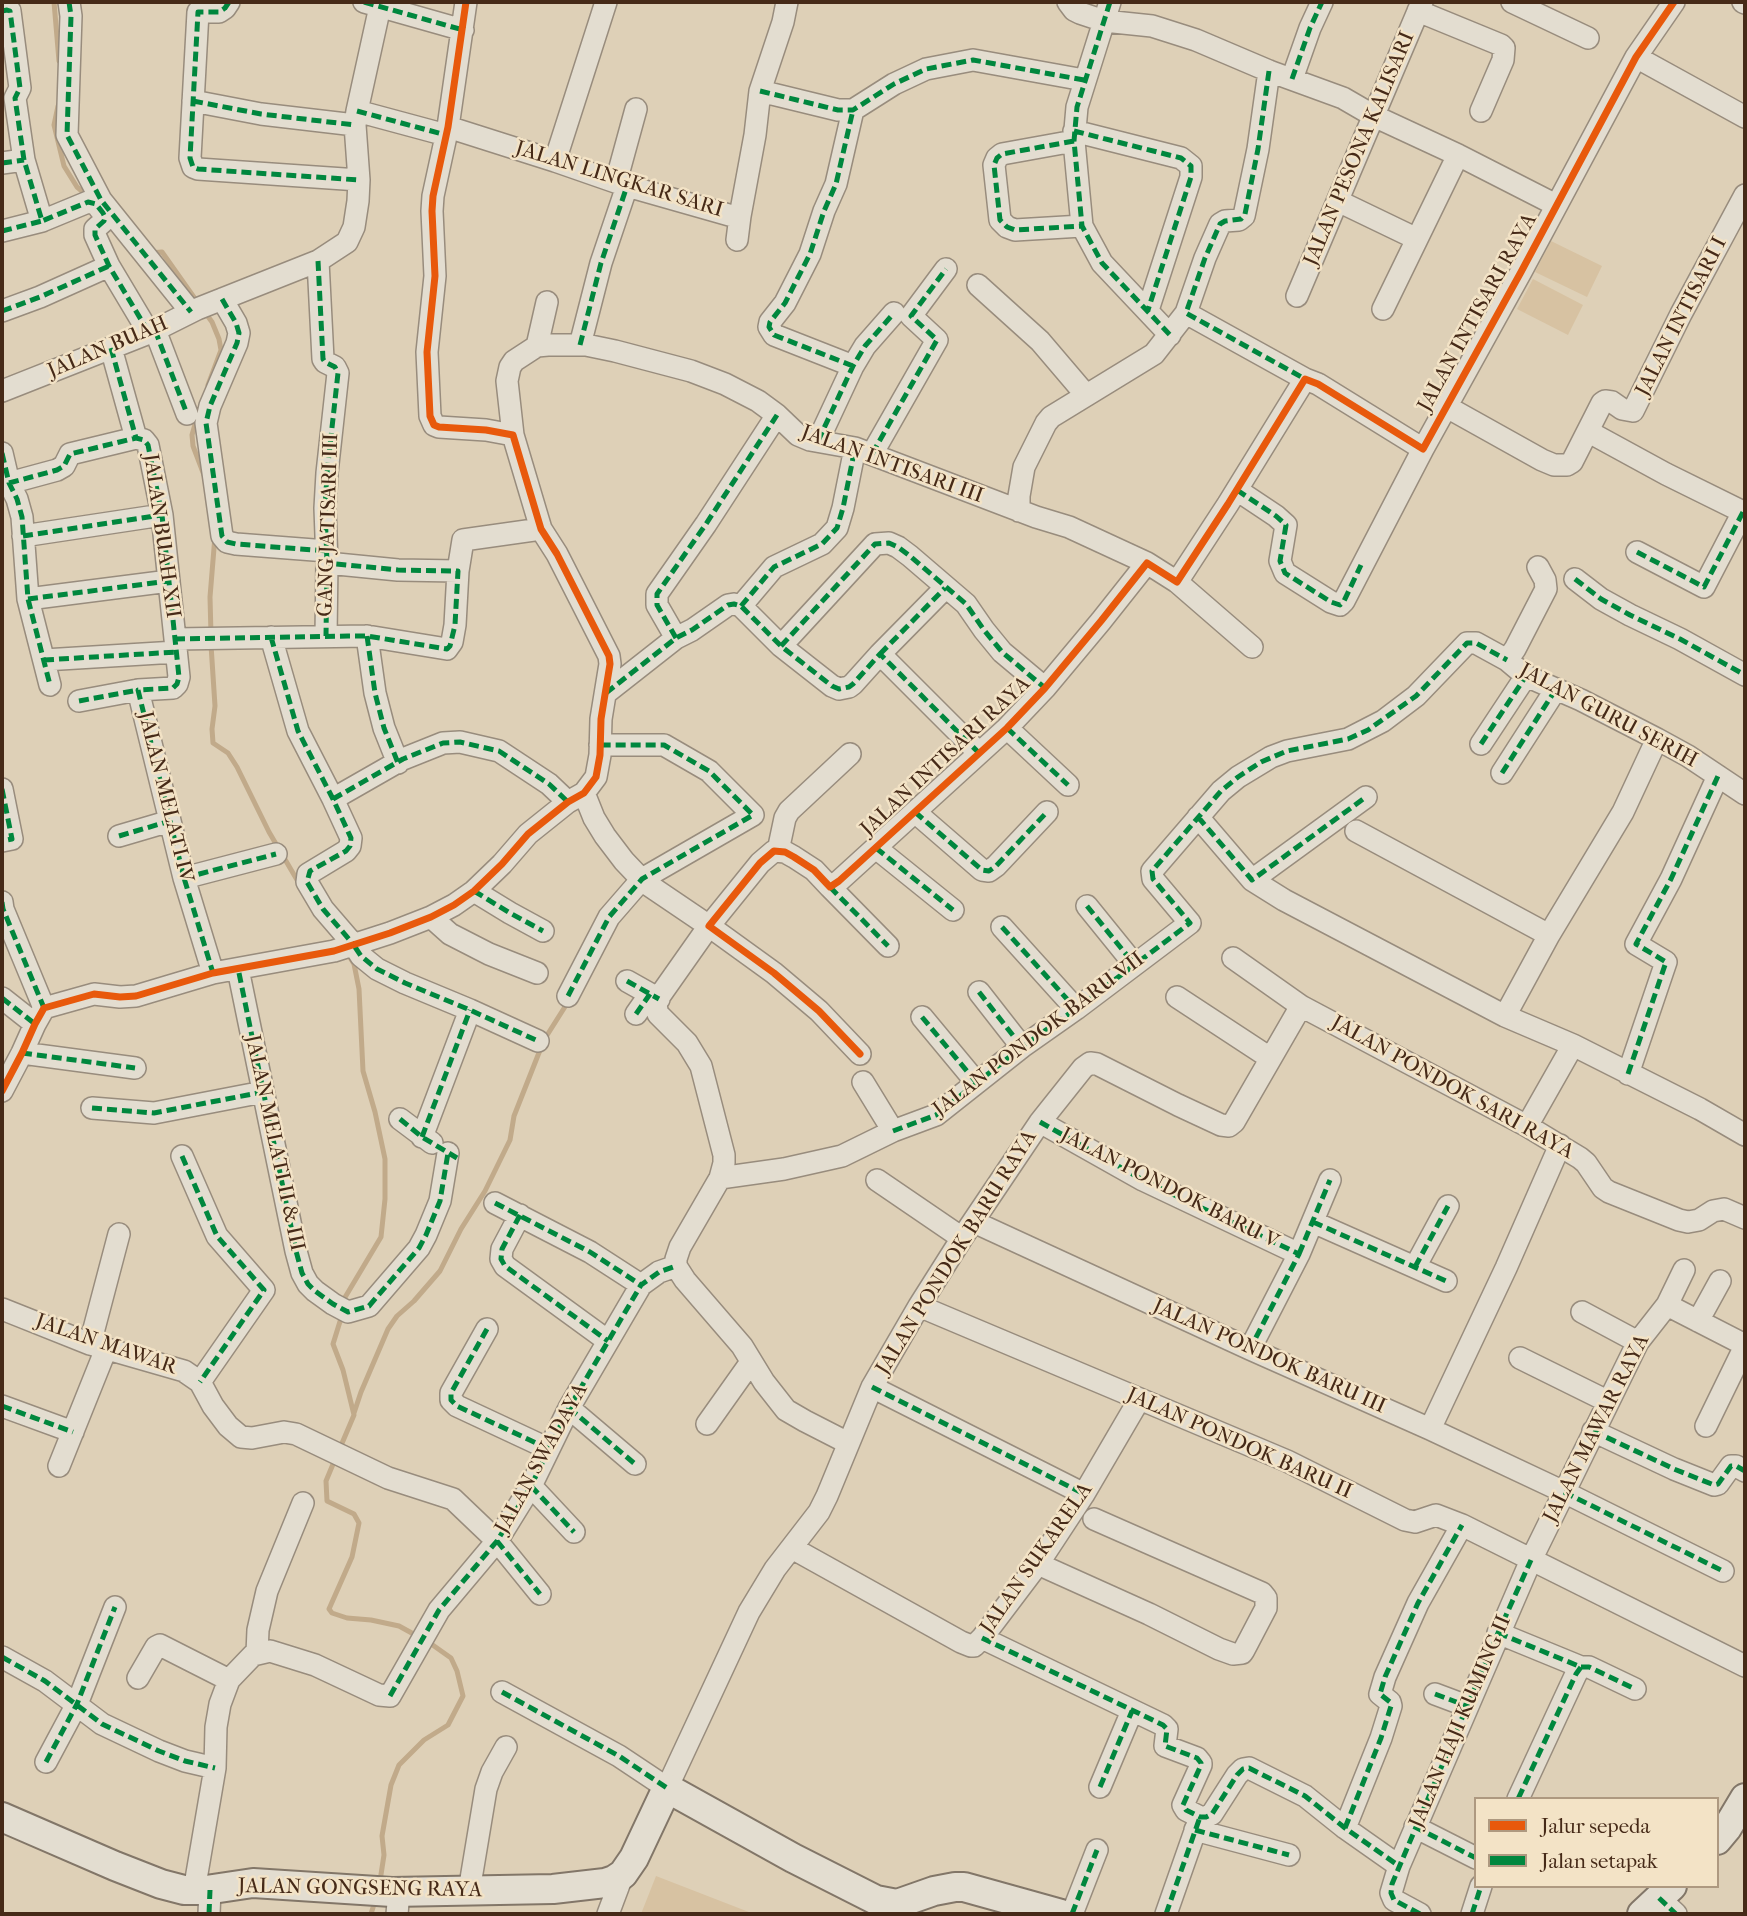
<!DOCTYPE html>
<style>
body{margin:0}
#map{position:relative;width:1747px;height:1916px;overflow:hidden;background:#ded0b7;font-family:"IM FELL French Canon",serif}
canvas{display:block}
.frame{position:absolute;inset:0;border:4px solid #462a18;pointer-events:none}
.legend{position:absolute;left:1474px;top:1797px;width:245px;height:91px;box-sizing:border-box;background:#f3e3c6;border:2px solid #ae9980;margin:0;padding:9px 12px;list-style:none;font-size:21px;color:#462a18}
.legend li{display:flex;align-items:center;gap:14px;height:35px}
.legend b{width:35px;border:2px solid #ae9980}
</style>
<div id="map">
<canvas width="1747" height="1916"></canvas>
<div class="frame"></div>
<ul class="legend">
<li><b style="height:9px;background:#e8590c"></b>Jalur sepeda</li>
<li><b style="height:9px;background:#00873e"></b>Jalan setapak</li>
</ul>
</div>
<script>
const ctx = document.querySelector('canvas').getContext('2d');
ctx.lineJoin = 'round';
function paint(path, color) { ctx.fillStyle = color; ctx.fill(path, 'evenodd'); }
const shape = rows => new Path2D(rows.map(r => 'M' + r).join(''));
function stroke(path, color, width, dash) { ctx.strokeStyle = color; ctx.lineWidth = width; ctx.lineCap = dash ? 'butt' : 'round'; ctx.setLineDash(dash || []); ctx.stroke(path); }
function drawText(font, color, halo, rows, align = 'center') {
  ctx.font = font + ' "IM FELL French Canon",serif'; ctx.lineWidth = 5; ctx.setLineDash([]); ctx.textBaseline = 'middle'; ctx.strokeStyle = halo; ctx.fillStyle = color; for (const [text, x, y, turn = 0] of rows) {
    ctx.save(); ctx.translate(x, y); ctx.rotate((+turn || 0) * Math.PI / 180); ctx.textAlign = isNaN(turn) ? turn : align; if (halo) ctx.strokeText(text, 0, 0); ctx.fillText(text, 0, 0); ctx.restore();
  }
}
paint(shape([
 [1551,241,1602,266,1587,297,1535,272],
 [1533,279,1583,305,1568,335,1517,309],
 [656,1876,754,1914,641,1914]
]), '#d7c2a2');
stroke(shape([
 [54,2,59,61],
 [58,106,54,125,64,166,77,187,89,197],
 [150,253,162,252,198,303],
 [204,311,212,322,219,339,221,350,208,385],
 [198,414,192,435,193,446,204,475],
 [211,635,210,597,215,536],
 [211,645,215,706,212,729,213,743,228,753,237,767,269,832,300,885],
 [343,1305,344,1299,381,1237,385,1199,385,1159,375,1112,363,1071,359,989,354,964,349,956],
 [354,1413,361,1392,388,1329,397,1316,414,1301,440,1271,461,1229,485,1191,510,1140,514,1116,544,1040,568,1002],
 [340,1448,354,1415,343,1370,333,1344,342,1315],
 [336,1457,326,1481,327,1501,354,1514,359,1523,352,1557,329,1609,332,1613,347,1618,371,1620,399,1626,419,1637],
 [380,1881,384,1855,382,1836,391,1785,399,1765,424,1740,448,1725,463,1696,457,1671,451,1658,427,1641],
 [371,1914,375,1901]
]), '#c1aa8a', 5);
const street = shape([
 [69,2,71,16,67,135,101,200,191,312],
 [229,2,225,8,219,12,198,12,190,158,193,167,198,169,359,180],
 [364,2,463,30],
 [1068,2,1074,10,1080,13,1104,21,1152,26,1196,40,1269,71,1343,98,1374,116,1458,155,1556,205],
 [1110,2,1077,107,1074,141,1082,226,1102,263,1170,335],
 [1512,2,1588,38],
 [1743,2,1745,3],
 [2,11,7,10,10,11,20,88,15,98,24,160,42,221,88,202,96,204,103,213,105,217,104,221,95,229,95,235,109,266,149,333],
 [1418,11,1501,45,1504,48,1503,60,1481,111],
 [1636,57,1745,117],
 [1292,79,1310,28,1322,2],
 [760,91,838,110,853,110,894,84,926,69,973,60,1084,80],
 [193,101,261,114,355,125],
 [357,111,446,135],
 [448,127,555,161,627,186,729,215,740,216,755,135,760,91,783,22,787,2],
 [1074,131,1181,158,1191,166,1191,177,1148,310],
 [1074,141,1002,154,997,158,994,165,1000,220,1007,227,1015,230,1082,226],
 [555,161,606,2],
 [2,163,24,160],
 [616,182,636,109],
 [1338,201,1417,239],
 [2,231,42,221],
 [737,240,740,216],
 [318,261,323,359,325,362,335,367,338,373,327,473,325,508,327,563,326,636],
 [978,285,1040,341,1086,395],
 [1297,296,1422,2],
 [222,299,236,323,239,333,237,343,210,406,206,423,222,536,227,542,236,544,327,551],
 [1383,309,1458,155],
 [2,311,40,297,109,266],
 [1186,313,1305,379],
 [155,330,187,414],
 [580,345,601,263,627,186],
 [537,346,547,302],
 [111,348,136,438,144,440,148,445,162,515,179,677,177,684,173,688,138,690,184,878,213,973],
 [853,366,774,335,769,327,770,322,785,303,810,254,824,211,836,184,853,110],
 [2,391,149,333,197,309,318,261,347,242,354,227,358,201,359,180,355,125,357,111,381,2],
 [1447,407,1542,460,1554,465,1567,465,1572,462,1602,403,1605,401,1612,402,1622,409,1633,411,1681,314,1745,195],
 [1589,432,1666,474,1745,513],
 [513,435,507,381,510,367,514,361,537,346,548,345,586,345,615,351,691,371,725,384,758,401,777,415,798,435,810,440,855,448,1036,517,1069,527,1147,563],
 [818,441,853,366,865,346,894,313],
 [2,453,9,483,17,499,22,517,28,599,50,685],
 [872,454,937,340,911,316,946,269],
 [9,483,57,470,64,466,70,454,136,438],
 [1237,490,1276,516,1286,525,1280,561,1285,573,1331,602,1340,605,1344,601,1423,449],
 [1019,511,1019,496,1024,467,1046,423,1051,417,1154,354,1186,313,1205,258,1220,224,1225,221,1239,220,1244,216,1258,149,1269,71],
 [23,536,162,515],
 [1637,552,1704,587,1743,512],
 [327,563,398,570,458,571],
 [1575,579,1601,599,1630,615,1680,639,1745,675],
 [1177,582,1252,647],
 [28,599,169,581],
 [741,606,774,567,822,544,837,528,843,508,855,448],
 [367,636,375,693,384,728,398,763],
 [271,637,298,731,333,799,351,838,350,846,346,851,308,874,307,882,323,909,354,945,361,956,377,969,405,983,470,1010,538,1041],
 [676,638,657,605,657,594,706,524,777,415],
 [175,639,367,636,447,649,452,642,455,625,458,571,463,540,541,529],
 [781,646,875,544,889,543,898,547,910,556,966,604,984,630,1002,652,1045,688],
 [880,654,945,588],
 [44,660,176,652],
 [1507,660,1515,649,1546,589,1545,580,1538,567],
 [606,693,676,638,692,630,728,605,734,604,741,606,781,646,832,686,839,689,849,687,853,684,880,654,979,753],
 [79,701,138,690],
 [1007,728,1068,785],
 [1481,744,1526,676],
 [1502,773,1556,689],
 [2,789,12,839,2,841],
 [584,793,594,818,605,836,624,861,644,882,709,926,659,997,656,1006,658,1014,687,1043,701,1066,724,1155,724,1163,720,1178,680,1247,676,1259,676,1266,685,1280,742,1346,764,1382,786,1410,805,1421,848,1443],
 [333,799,403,759,443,743,460,742,499,751,549,784,568,802],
 [915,812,982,870,989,871,996,866,1047,812],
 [1198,817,1252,880,1284,900,1505,1016,1573,1045,1527,1126],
 [1356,831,1549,935],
 [119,836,170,821],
 [876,848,953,910],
 [778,851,785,818,789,811,850,754],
 [184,878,276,854],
 [1252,880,1366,797],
 [830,887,888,946],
 [474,891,510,913,543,931],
 [2,902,3,909,44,1008],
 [1087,906,1134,964],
 [431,917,450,934,489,954,537,973],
 [1002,927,1076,1009],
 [1233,958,1301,1006,1527,1126,1580,1158,1586,1163,1603,1188,1609,1192,1679,1220,1688,1222,1699,1220,1713,1211,1724,1209,1745,1218],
 [238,969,296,1251,302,1273,308,1284,315,1291,333,1304,348,1312,369,1306,419,1248,426,1235,440,1201,448,1153],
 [627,981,659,999],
 [979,992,1022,1047],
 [568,996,609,917,642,879,753,815,709,771,664,745,600,745],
 [1177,997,1270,1058],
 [2,998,35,1024],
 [636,1014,650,994],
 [1505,1016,1549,935,1623,812,1657,739],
 [922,1017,976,1082],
 [1573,1045,1700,1109,1745,1135],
 [22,1053,135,1068],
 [860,1054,819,1011,774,973,709,926,760,863,774,851,785,852,794,857,814,870,830,887,839,881,1007,728,1045,688,1101,621,1147,563,1177,582,1228,504,1305,379,1318,384,1423,449,1521,272,1636,57,1674,2],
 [1628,1074,1666,962,1636,944,1671,879,1718,776],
 [863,1082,893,1131],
 [2,1091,22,1053,35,1024,44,1008,94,994,120,997,136,996,213,973,334,951,390,933,431,917,454,905,474,891,502,864,528,834,568,802,584,793,596,777,600,755,601,719,610,664,609,656,557,554,541,529,513,435,486,430,439,427,434,425,430,416,427,352,435,276,432,211,433,196,448,127,466,2],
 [92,1108,154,1113,263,1092],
 [400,1119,432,1143],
 [1040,1122,1143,1180,1299,1254,1250,1349],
 [422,1137,470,1010],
 [182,1156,217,1236,264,1290,200,1382],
 [720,1178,784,1169,842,1156,893,1131,936,1115,1022,1047,1076,1009,1190,923,1153,879,1152,871,1221,791,1238,777,1271,757,1287,751,1348,739,1383,721,1416,696,1467,643,1476,643,1507,660,1526,676,1581,700,1657,739,1688,756,1745,794],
 [877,1180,962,1238],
 [495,1203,590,1252,641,1285],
 [520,1215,502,1249,501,1259,505,1266,608,1341],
 [974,1222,1250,1349,1430,1429,1564,1492,1723,1571],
 [1313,1222,1446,1281],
 [1299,1254,1330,1180],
 [1415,1267,1448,1206],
 [1667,1305,1684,1270],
 [919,1306,1287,1461,1405,1520,1415,1522,1436,1515,1462,1525,1745,1666],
 [2,1309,90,1344,184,1371,200,1382,213,1406,228,1426,241,1437,252,1438,284,1432,296,1434,388,1478,453,1499,497,1541,540,1594],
 [1582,1312,1638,1342],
 [1698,1321,1720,1281],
 [487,1329,451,1393,451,1400,457,1406,549,1449],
 [90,1344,119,1234],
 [1520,1358,1607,1401],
 [872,1387,1084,1494],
 [2,1406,73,1432],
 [569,1408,635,1464],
 [707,1424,751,1362],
 [1706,1426,1745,1346],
 [1430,1429,1506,1268,1560,1145],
 [1593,1431,1674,1469,1714,1485,1718,1484,1731,1466,1736,1466,1745,1471],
 [59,1466,106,1349],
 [531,1486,574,1532],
 [792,1548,961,1642,971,1646,974,1646,982,1638,1038,1564,1084,1494,1139,1400],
 [1038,1564,1149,1614,1219,1649,1233,1654,1242,1653,1244,1650,1266,1608,1266,1598,1262,1593,1094,1519],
 [1498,1633,1581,1667,1576,1674,1518,1799],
 [982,1638,1163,1725,1167,1729,1165,1746,1197,1758,1201,1763,1201,1765,1183,1805,1186,1810,1200,1817,1206,1817,1212,1814,1237,1775,1243,1769,1249,1768,1305,1796,1345,1828,1399,1866],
 [257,1653,258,1630,267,1591,303,1503],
 [2,1657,45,1681,102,1724,159,1751,185,1761,215,1768],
 [1581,1667,1589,1667,1635,1689],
 [138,1678,156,1647,160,1645,229,1680],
 [502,1692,619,1756,667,1788,749,1612,775,1569,819,1512,827,1496,872,1387,919,1306,962,1238,1040,1122,1083,1068,1090,1063,1097,1064,1178,1105,1221,1125,1229,1126,1234,1122,1301,1006],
 [1435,1694,1467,1706],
 [46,1762,77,1704,115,1607],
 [1100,1787,1132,1711],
 [1415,1827,1476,1858],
 [1345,1828,1381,1738,1391,1706,1390,1702,1380,1694,1385,1677,1418,1603,1462,1525],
 [1195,1830,1289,1855],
 [194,1891,215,1768,216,1727,220,1704,229,1680,253,1655,270,1651,315,1665,379,1695,390,1696,439,1610,497,1541,531,1486,569,1408,641,1285,659,1272,676,1266],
 [469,1891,486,1789,492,1772,506,1747],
 [1659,1898,1676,1914],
 [209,1914,210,1890],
 [397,1914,399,1892],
 [608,1914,623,1874],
 [1072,1914,1097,1850],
 [1166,1914,1200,1817],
 [1420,1914,1394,1900,1391,1893,1399,1866,1531,1560,1638,1342,1667,1305,1745,1345],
 [1472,1914,1481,1886]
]);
const secondary = shape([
 [2,1817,115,1866,161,1884,184,1890,206,1890,253,1883,392,1892,553,1889,605,1883,614,1880,623,1874,634,1858,667,1788,793,1858,876,1900,897,1904,934,1891,955,1887,964,1887,1061,1914],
 [1717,1840,1727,1828,1745,1798],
 [1642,1914,1672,1886]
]);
stroke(street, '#988c7d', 24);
stroke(secondary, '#827668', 32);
stroke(street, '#e3ddd0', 21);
stroke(secondary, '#e3ddd0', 28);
stroke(shape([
 [69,2,71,16,67,135,101,200,191,312],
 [229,2,225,8,219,12,198,12,190,158,193,167,198,169,359,180],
 [364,2,463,30,463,26],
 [1110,2,1077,107,1074,141,1082,226,1102,263,1170,335],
 [2,11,7,10,10,11,20,88,15,98,24,160,42,221,88,202,96,204,103,213,105,217,104,221,95,229,95,235,109,266,149,333],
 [1269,71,1258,149,1245,214,1241,219,1225,221,1220,224,1205,258,1186,313,1305,379],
 [1292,79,1310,28,1322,2],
 [760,91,838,110,853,110,894,84,926,69,973,60,1084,80],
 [193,101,261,114,355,125],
 [357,111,446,135],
 [1074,131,1181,158,1191,166,1191,177,1148,310],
 [1074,141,1002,154,997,158,994,165,1000,220,1007,227,1015,230,1082,226],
 [2,163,24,160],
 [2,231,42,221],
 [318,261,323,359,325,362,335,367,338,373,327,473,325,508,327,563,326,636],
 [222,299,236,323,239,333,237,343,210,406,206,423,222,536,227,542,236,544,327,551],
 [2,311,40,297,109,266],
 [155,330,187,414],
 [580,345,601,263,627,186],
 [111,348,136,438,144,440,148,445,162,515,179,677,177,684,173,688,138,690,184,878,213,973],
 [853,366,774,335,769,327,770,322,785,303,810,254,824,211,836,184,853,110],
 [818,441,853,366,865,346,894,313],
 [2,453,9,483,17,499,22,517,28,599,50,685],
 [872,454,937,340,911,316,946,269],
 [9,483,57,470,64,466,70,454,136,438],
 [1237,490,1276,516,1286,525,1280,561,1285,573,1331,602,1340,605,1344,601,1361,565],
 [23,536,162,515],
 [1637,552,1704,587,1743,512],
 [1575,579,1601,599,1630,615,1680,639,1745,675],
 [28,599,169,581],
 [741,606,774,567,822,544,837,528,843,508,855,448],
 [367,636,375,693,384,728,398,763],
 [271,637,298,731,333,799,351,838,350,846,346,851,310,871,307,882,323,909,354,945],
 [676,638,657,605,657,594,706,524,777,415],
 [175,639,348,636,367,636,447,649,450,646,455,625,458,571,398,570,327,563],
 [781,646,875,544,889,543,898,547,910,556,966,604,984,630,1002,652,1045,688],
 [880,654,945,588],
 [44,660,176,652],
 [606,693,676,638,692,630,728,605,734,604,741,606,781,646,832,686,839,689,849,687,853,684,880,654,979,753],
 [79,701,138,690],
 [1007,728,1068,785],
 [1481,744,1526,676],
 [1502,773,1556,689],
 [2,789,12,839,2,841],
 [333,799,403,759,443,743,460,742,499,751,549,784,568,802],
 [915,812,982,870,989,871,996,866,1047,812],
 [1198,817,1252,880,1366,797],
 [119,836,170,821],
 [876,848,953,910],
 [184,878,276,854],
 [830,887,888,946],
 [474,891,510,913,543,931],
 [2,902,3,909,44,1008],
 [1087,906,1134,964],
 [1002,927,1076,1009],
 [355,947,361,956,377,969,405,983,470,1010,538,1041],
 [239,973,296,1251,302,1273,308,1284,315,1291,333,1304,348,1312,369,1306,419,1248,426,1235,440,1201,448,1153],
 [627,981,659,999],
 [979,992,1022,1047],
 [568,996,609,917,642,879,753,815,709,771,664,745,600,745],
 [2,998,35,1024],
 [636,1014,650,994],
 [922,1017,976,1082],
 [22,1053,135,1068],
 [1628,1074,1666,962,1636,944,1671,879,1718,776],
 [92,1108,154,1113,263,1092],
 [400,1119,422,1137,457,1158],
 [1040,1122,1143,1180,1299,1254,1250,1349],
 [893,1131,936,1115,1022,1047,1076,1009,1190,923,1153,879,1152,871,1221,791,1238,777,1261,762,1287,751,1348,739,1368,730,1416,696,1467,643,1476,643,1507,660],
 [422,1137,470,1010],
 [182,1156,217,1236,264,1290,200,1382],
 [495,1203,590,1252,641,1285],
 [520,1215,502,1249,501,1259,505,1266,608,1341],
 [1313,1222,1446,1281],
 [1299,1254,1330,1180],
 [1415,1267,1448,1206],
 [487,1329,451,1393,451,1400,457,1406,549,1449],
 [872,1387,1084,1494],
 [2,1406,73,1432],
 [569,1408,635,1464],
 [1593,1431,1674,1469,1714,1485,1718,1484,1731,1466,1736,1466,1745,1471],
 [531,1486,574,1532],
 [1564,1492,1723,1571],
 [497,1541,540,1594],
 [1498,1633,1581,1667,1576,1674,1518,1799],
 [982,1638,1163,1725,1167,1729,1165,1746,1197,1758,1201,1763,1201,1765,1183,1805,1186,1810,1200,1817,1206,1817,1212,1814,1237,1775,1243,1769,1249,1768,1305,1796,1345,1828,1399,1866],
 [2,1657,45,1681,102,1724,159,1751,185,1761,215,1768],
 [1581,1667,1589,1667,1635,1689],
 [502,1692,619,1756,667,1788],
 [1435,1694,1467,1706],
 [390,1696,439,1610,497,1541,531,1486,569,1408,641,1285,659,1272,676,1266],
 [46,1762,77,1704,115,1607],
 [1100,1787,1132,1711],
 [1415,1827,1476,1858],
 [1345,1828,1381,1738,1391,1706,1390,1702,1380,1694,1385,1677,1418,1603,1462,1525],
 [1195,1830,1289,1855],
 [1659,1898,1676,1914],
 [209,1914,210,1890],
 [1072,1914,1097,1850],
 [1166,1914,1200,1817],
 [1420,1914,1394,1900,1391,1893,1392,1884,1498,1633,1531,1560],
 [1472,1914,1481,1886]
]), '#00873e', 5, [10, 5]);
stroke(shape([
 [860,1054,819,1011,774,973,709,926,760,863,774,851,785,852,794,857,814,870,830,887,839,881,1007,728,1045,688,1101,621,1147,563,1177,582,1228,504,1305,379,1318,384,1423,449,1521,272,1636,57,1674,2],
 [2,1091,22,1053,35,1024,44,1008,94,994,120,997,136,996,213,973,334,951,390,933,431,917,454,905,474,891,502,864,528,834,568,802,584,793,596,777,600,755,601,719,610,664,609,656,557,554,541,529,513,435,486,430,439,427,434,425,430,416,427,352,435,276,432,211,433,196,448,127,466,2]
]), '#e8590c', 7);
drawText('21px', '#462a18', '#f3e3c6', [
 ["JALAN PESONA KALISARI",1360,149,-67],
 ["JALAN LINGKAR SARI",619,180,17],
 ["JALAN INTISARI RAYA",1478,313,-61],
 ["JALAN INTISARI I",1682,317,-63],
 ["JALAN BUAH",108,348,-23],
 ["JALAN INTISARI III",892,465,20],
 ["GANG JATISARI III",329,525,-88],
 ["JALAN BUAH XII",161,536,82],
 ["JALAN GURU SERIH",1608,716,28],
 ["JALAN INTISARI RAYA",946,757,-43],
 ["JALAN MELATI IV",165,797,76],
 ["JALAN PONDOK BARU VII",1039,1035,-37],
 ["JALAN PONDOK SARI RAYA",1452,1088,29],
 ["JALAN MELATI II & III",274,1143,78],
 ["JALAN PONDOK BARU V",1169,1189,27],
 ["JALAN PONDOK BARU RAYA",957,1253,-58],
 ["JALAN MAWAR",106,1345,19],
 ["JALAN PONDOK BARU III",1269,1357,24],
 ["JALAN MAWAR RAYA",1597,1429,-63],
 ["JALAN PONDOK BARU II",1239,1444,24],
 ["JALAN SWADAYA",542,1459,-61],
 ["JALAN SUKARELA",1037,1559,-55],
 ["JALAN HAJI KUMING II",1461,1722,-67],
 ["JALAN GONGSENG RAYA",360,1889,1]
]);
</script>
